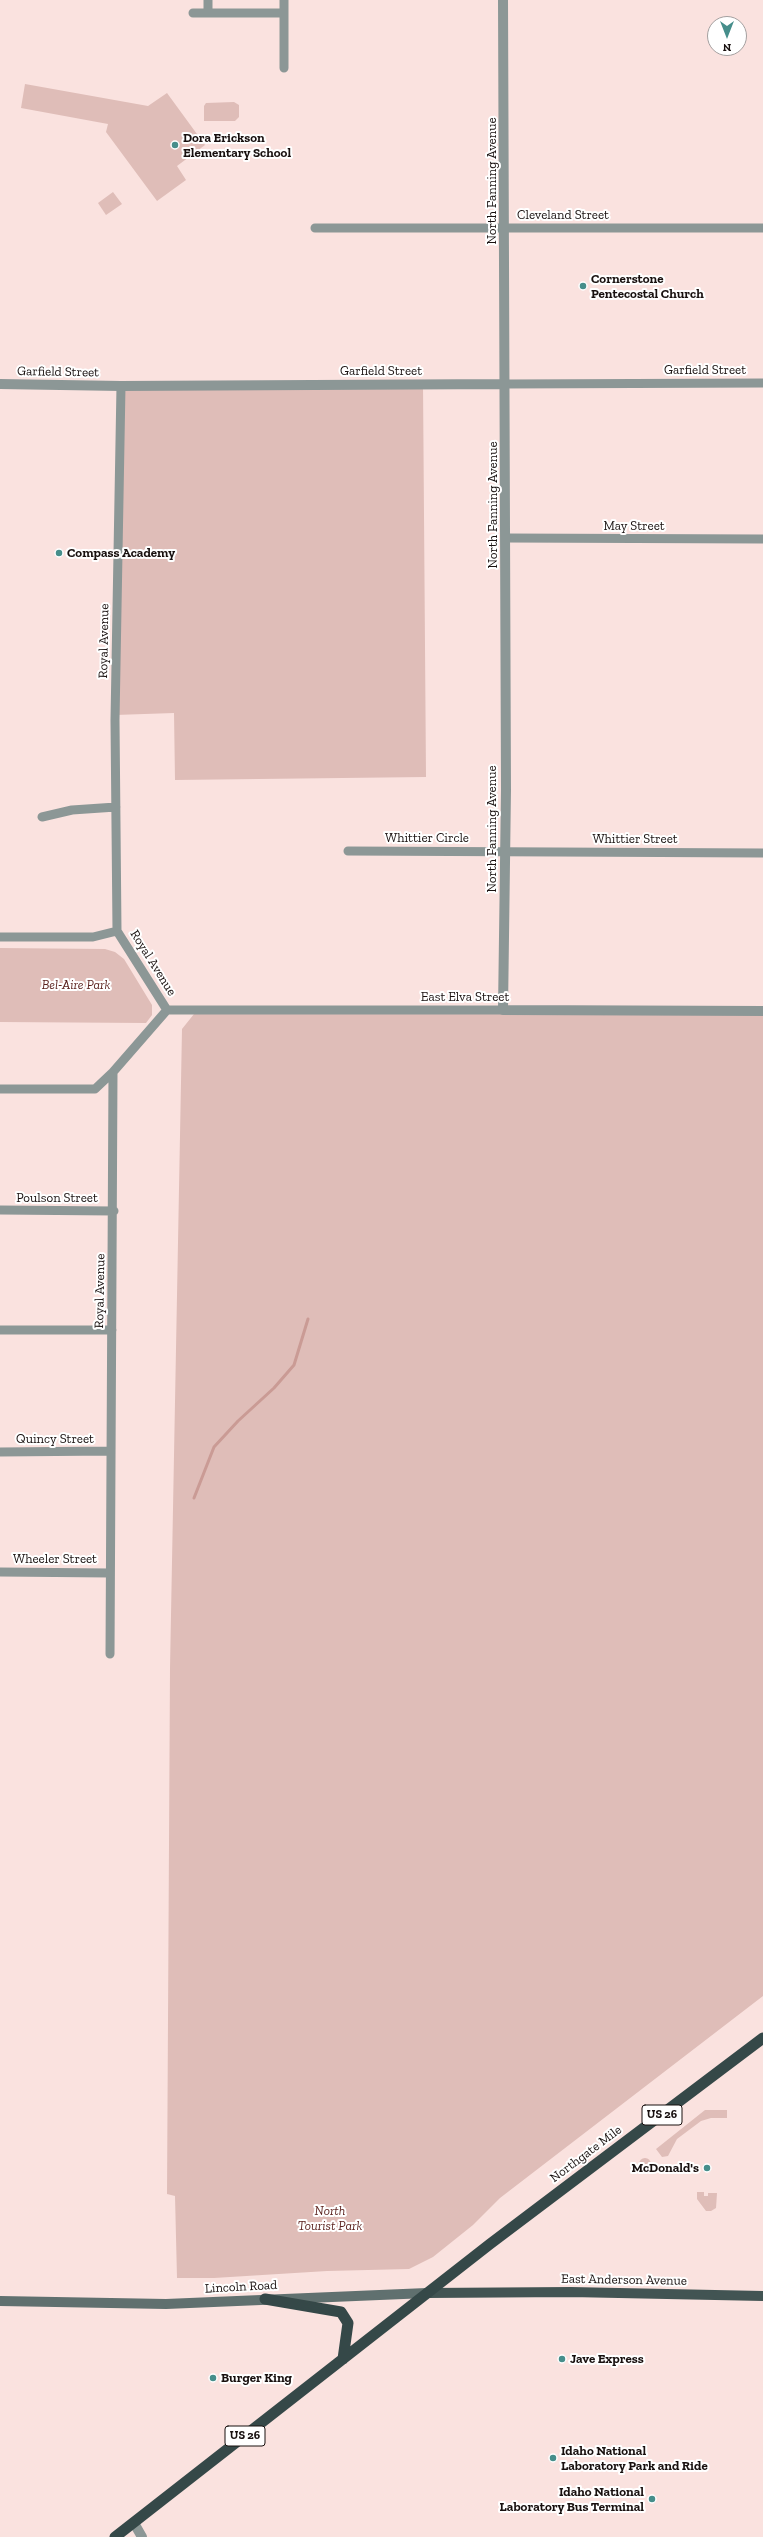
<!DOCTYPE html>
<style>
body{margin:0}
#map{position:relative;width:763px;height:2537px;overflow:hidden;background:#fae2df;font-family:"Zilla Slab",serif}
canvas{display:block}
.north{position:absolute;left:707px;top:16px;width:40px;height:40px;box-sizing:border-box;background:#fff;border:1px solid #a39f9f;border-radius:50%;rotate:180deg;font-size:11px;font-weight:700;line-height:16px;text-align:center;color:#18100f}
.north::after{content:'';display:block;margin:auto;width:14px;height:18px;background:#468e8b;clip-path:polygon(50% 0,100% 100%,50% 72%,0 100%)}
</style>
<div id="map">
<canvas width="763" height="2537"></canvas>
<div class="north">N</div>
</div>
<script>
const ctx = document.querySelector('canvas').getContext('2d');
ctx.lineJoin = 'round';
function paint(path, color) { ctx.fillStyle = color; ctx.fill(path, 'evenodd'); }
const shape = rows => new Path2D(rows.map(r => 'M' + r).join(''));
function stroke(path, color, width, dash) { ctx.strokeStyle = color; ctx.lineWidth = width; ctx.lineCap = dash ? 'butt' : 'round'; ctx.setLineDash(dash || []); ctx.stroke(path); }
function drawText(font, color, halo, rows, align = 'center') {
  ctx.font = font + ' "Zilla Slab",serif'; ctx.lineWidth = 4; ctx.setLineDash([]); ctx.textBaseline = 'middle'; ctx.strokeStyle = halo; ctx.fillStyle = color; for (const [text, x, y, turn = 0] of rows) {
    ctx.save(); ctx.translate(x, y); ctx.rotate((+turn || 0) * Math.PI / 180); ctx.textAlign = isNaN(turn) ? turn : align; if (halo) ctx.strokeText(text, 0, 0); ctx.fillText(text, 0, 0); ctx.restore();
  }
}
paint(shape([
 [25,84,148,106,167,93,205,145,177,166,186,180,157,201,106,132,108,124,21,108],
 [234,102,239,105,239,117,235,121,204,121,204,106,206,103],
 [113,192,122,204,106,215,98,203],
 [423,384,426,777,175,780,174,713,115,715,121,386],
 [0,948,105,949,115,952,124,959,152,1005,152,1015,146,1023,0,1022],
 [198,1009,763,1012,763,1996,500,2198,473,2225,433,2257,409,2269,327,2271,214,2278,177,2278,175,2196,167,2194,170,1668,182,1029],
 [705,2110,727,2110,727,2118,711,2118,701,2121,677,2139,668,2156,662,2157,656,2149],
 '639 2164a6 6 0 1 1 12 0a6 6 0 1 1-12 0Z',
 [697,2192,704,2192,704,2196,708,2196,708,2193,717,2193,716,2208,711,2211,706,2211,697,2199]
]), '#dfbdb8');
stroke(shape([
 [194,1498,214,1447,238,1421,274,1388,294,1365,308,1319]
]), '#ca9b95', 3);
stroke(shape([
 [208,0,208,13,284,13],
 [193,13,208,13],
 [284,68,284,0],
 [315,228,763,228],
 [505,384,763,383],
 [121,386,115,720,117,931,167,1010],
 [506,538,763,539],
 [42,817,72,810,116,807],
 [348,851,763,853],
 [0,937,93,937,117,931],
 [167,1010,503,1010],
 [0,1089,95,1089,113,1072],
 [0,1210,114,1211],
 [0,1330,112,1330],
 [0,1452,111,1451],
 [0,1572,110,1573],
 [110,1654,113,1072,167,1010]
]), '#8c9796', 9);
stroke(shape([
 [503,0,506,789,503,1010,763,1011],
 [0,384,121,386,505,384],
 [134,2523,142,2537]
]), '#8c9796', 10);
stroke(shape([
 [0,2301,166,2304,427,2293]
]), '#60706f', 10);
stroke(shape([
 [427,2293,571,2292,763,2296]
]), '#425453', 10);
stroke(shape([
 [265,2299,341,2312,348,2323,343,2359],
 [115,2537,490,2244,763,2038]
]), '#354848', 11);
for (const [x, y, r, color] of [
 [175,145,4,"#468e8b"],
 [583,286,4,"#468e8b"],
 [59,553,4,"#468e8b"],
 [707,2168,4,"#468e8b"],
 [562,2359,4,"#468e8b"],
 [213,2378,4,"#468e8b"],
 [553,2458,4,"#468e8b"],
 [652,2499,4,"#468e8b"]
]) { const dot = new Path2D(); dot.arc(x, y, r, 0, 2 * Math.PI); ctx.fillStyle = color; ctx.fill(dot); stroke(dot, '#fff', 1.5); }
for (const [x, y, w] of [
 [662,2115,40],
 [245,2436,40]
]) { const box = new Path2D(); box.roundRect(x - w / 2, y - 10, w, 20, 3); ctx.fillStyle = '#fff'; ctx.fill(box); stroke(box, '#18100f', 1); }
drawText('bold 12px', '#18100f', null, [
 ["US 26",662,2115],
 ["US 26",245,2436]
]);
drawText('bold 13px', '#18100f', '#fff', [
 ["Dora Erickson",183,138],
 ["Elementary School",183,153],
 ["Cornerstone",591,279],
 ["Pentecostal Church",591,294],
 ["Compass Academy",67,553],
 ["McDonald's",699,2168,"right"],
 ["Jave Express",570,2359],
 ["Burger King",221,2378],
 ["Idaho National",561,2451],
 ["Laboratory Park and Ride",561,2466],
 ["Idaho National",644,2492,"right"],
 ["Laboratory Bus Terminal",644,2507,"right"]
], 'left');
drawText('13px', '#18100f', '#fff', [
 ["North Fanning Avenue",492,181,-90],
 ["Cleveland Street",563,215],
 ["Garfield Street",705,370],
 ["Garfield Street",381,371],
 ["Garfield Street",58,372,1],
 ["North Fanning Avenue",493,505,-90],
 ["May Street",634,526],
 ["Royal Avenue",104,641,-89],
 ["North Fanning Avenue",492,829,-90],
 ["Whittier Circle",427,838],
 ["Whittier Street",635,839],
 ["Royal Avenue",153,963,58],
 ["East Elva Street",465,997],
 ["Poulson Street",57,1198],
 ["Royal Avenue",100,1291,-89],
 ["Quincy Street",55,1439],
 ["Wheeler Street",55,1559],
 ["Northgate Mile",586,2154,-37],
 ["East Anderson Avenue",624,2280,1],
 ["Lincoln Road",241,2287,-3]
]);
drawText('italic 13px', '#591f1b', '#fff', [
 ["Bel-Aire Park",76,985],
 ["North",330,2211],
 ["Tourist Park",330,2226]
]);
</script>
